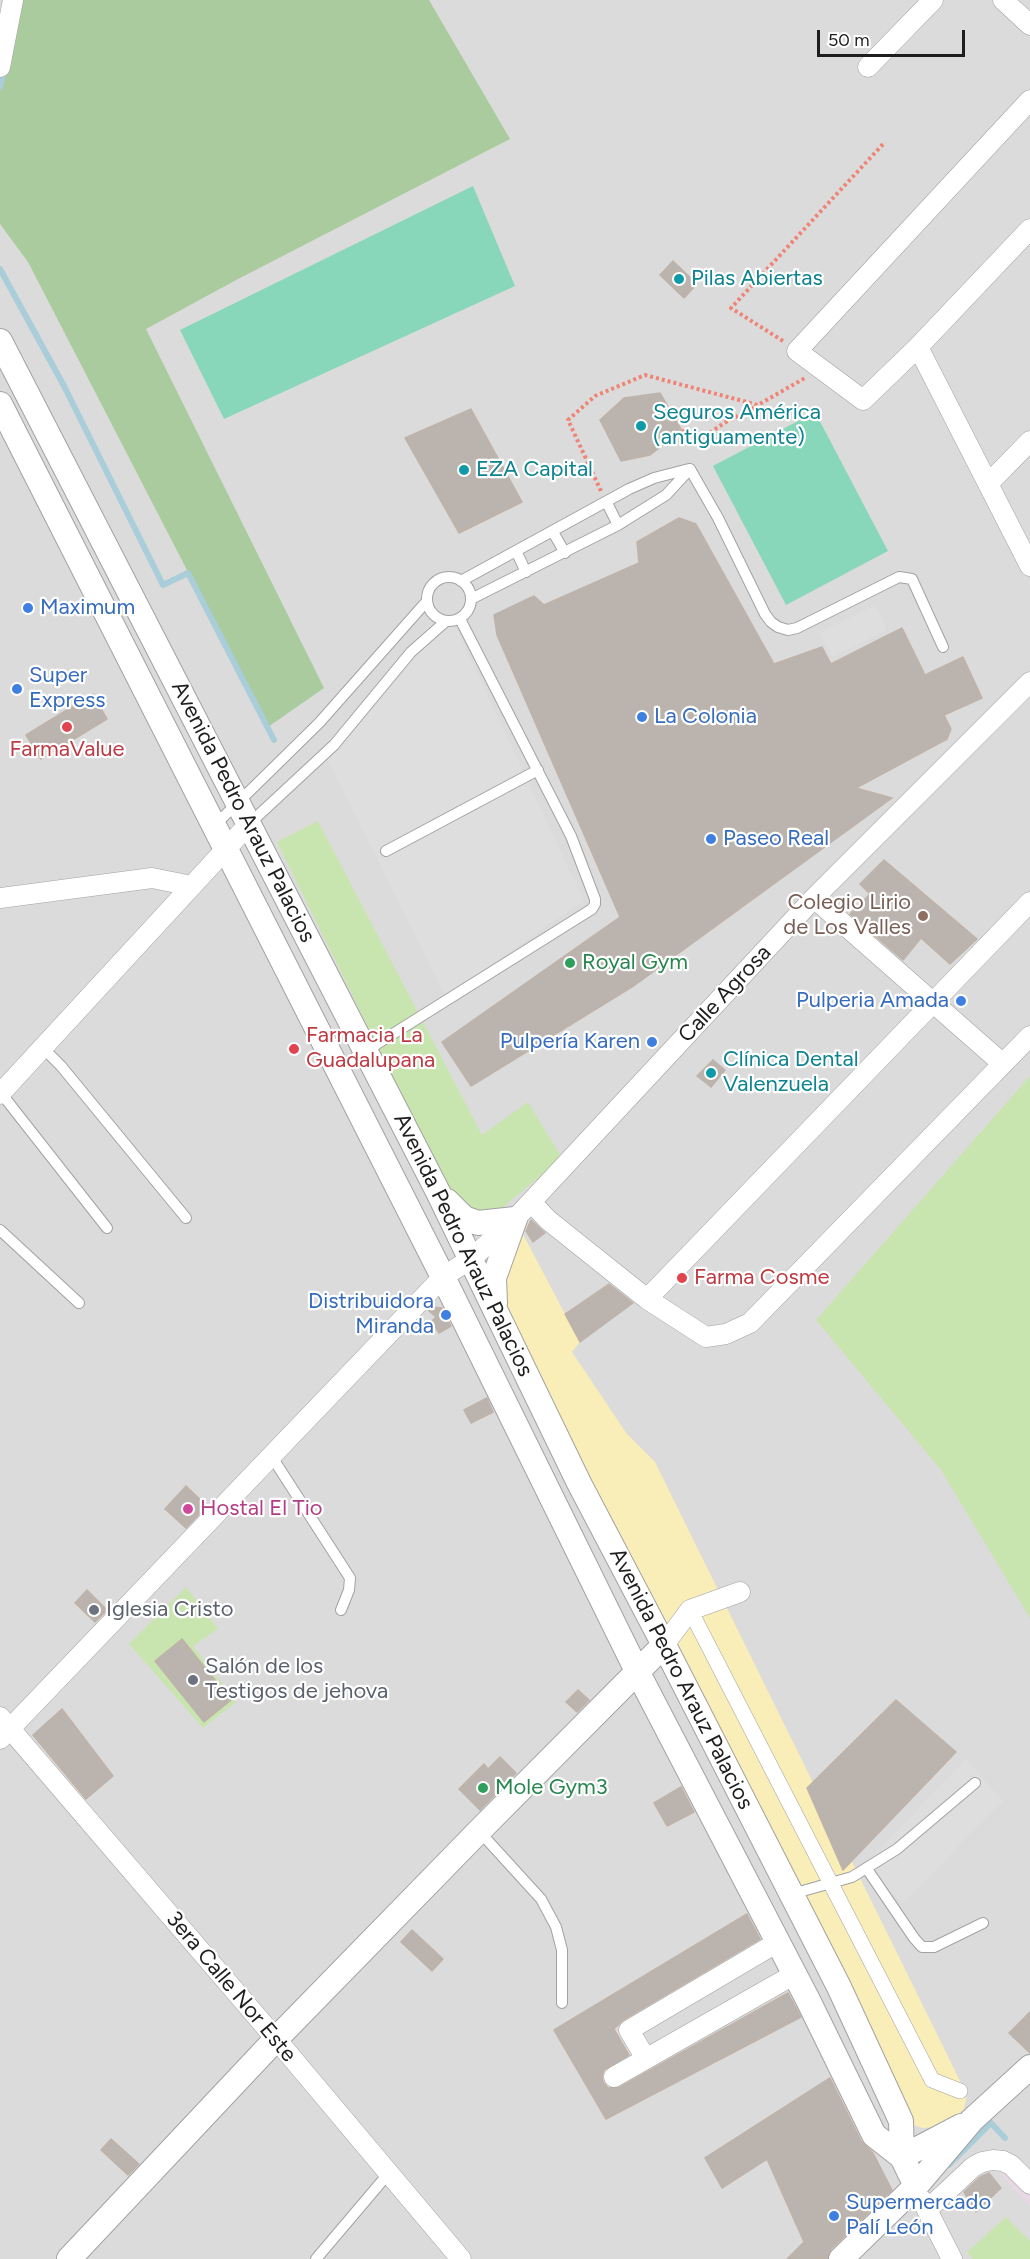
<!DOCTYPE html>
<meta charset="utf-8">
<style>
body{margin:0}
#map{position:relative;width:1030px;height:2259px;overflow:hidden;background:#eeebe5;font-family:Figtree,sans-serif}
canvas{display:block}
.scale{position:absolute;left:817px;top:30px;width:148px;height:27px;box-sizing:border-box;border:3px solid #1e1e1e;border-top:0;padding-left:8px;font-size:18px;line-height:21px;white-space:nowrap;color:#1e1e1e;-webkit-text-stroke:4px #fff;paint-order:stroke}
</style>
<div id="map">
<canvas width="1030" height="2259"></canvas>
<div class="scale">50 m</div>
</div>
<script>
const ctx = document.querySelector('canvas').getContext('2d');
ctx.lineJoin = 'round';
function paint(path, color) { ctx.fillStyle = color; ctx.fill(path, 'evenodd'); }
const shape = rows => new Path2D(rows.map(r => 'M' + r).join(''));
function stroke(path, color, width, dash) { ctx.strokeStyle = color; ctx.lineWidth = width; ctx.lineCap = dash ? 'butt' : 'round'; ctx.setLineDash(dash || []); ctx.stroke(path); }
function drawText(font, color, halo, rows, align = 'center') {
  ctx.font = font + ' Figtree,sans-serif'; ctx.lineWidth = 4.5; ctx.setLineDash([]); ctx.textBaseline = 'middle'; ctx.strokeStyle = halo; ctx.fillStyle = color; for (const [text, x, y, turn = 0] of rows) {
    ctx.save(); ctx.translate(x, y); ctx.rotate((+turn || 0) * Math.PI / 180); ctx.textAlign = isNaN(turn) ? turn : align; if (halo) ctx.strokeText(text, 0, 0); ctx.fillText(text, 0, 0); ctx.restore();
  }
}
paint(shape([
 [0,0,1030,0,1030,2259,0,2259]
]), '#dcdbdb');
paint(shape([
 [1013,2162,1030,2179,1030,2206,999,2173]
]), '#e7d8e4');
paint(shape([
 [318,821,482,1135,528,1102,562,1158,502,1208,483,1214,465,1209,449,1192,277,842],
 [1030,1076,1030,1618,941,1470,816,1320],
 [186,1587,218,1629,193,1646,236,1702,203,1728,129,1644],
 [1006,2217,1030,2241,1030,2259,972,2259,967,2252]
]), '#c9e5af');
paint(shape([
 [22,0,429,0,510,139,238,279,146,329,324,688,268,727,28,262,0,224,0,87]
]), '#aacb9d');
paint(shape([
 [515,1219,565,1314,583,1338,572,1352,627,1434,655,1462,967,2095,964,2109,946,2126,923,2128,901,2121,495,1305]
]), '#f9edb8');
paint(shape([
 [473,186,515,286,224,419,180,330],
 [815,412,888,551,786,605,713,466]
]), '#89d7ba');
paint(shape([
 [876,605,887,630,832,657,819,633],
 [453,621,584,901,445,996,322,748,429,624],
 [966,1759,1003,1801,902,1904,865,1864]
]), '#dedede');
stroke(shape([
 [0,87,4,70],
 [0,269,64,386,163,585,188,573,274,740],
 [989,2121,1005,2138],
 [949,2165,991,2123]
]), '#a9cdd9', 6);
const building = shape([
 [673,261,697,284,684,298,660,275,673,261],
 [660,393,682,431,650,455,621,461,600,420,624,398,660,393],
 [471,409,522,502,459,533,405,438,471,409],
 [679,518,696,524,774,664,822,647,831,664,902,628,925,675,963,657,982,698,944,715,951,729,947,739,856,788,892,798,635,985,471,1086,442,1042,620,917,497,635,494,615,534,596,544,605,639,563,637,542,679,518],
 [93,694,107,719,41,759,26,735,93,694],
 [884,860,977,939,950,964,921,938,903,960,850,914,870,894,860,884,884,860],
 [713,1060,725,1070,711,1087,697,1076,713,1060],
 [531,1220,545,1233,533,1242,526,1231,531,1220],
 [609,1284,633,1303,580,1342,565,1314,609,1284],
 [431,1307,442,1308,451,1326,439,1333,432,1321,436,1317,428,1310,431,1307],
 [487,1398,493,1412,471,1423,464,1410,487,1398],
 [186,1486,207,1506,186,1528,165,1509,186,1486],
 [87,1590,107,1610,95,1622,75,1603,87,1590],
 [182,1639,231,1700,204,1722,155,1661,182,1639],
 [578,1690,589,1700,577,1712,566,1702,578,1690],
 [896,1700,956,1752,843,1870,807,1788,896,1700],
 [62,1709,113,1776,86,1799,33,1735,62,1709],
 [500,1757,516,1773,480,1810,459,1789,484,1764,488,1769,500,1757],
 [681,1787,694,1812,667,1826,654,1803,681,1787],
 [747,1914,760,1939,623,2020,614,2029,629,2055,604,2070,602,2076,603,2082,608,2088,620,2087,788,1993,801,2017,606,2119,554,2030,747,1914],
 [412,1930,443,1959,432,1971,401,1942,412,1930],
 [1030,2012,1030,2053,1009,2033,1030,2012],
 [830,2078,861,2141,873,2153,892,2190,831,2249,827,2259,787,2259,804,2242,767,2159,722,2188,705,2158,830,2078],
 [111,2139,139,2164,128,2175,101,2150,111,2139],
 [989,2173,1001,2188,976,2212,964,2192,980,2177,989,2173]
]);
paint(building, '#bbb4ae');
stroke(building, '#bfb3a9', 1.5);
const service = shape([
 [690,469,718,518,765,614,771,622,778,627,788,630,797,628,899,577,912,579,943,647],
 [607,503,618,525],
 [553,532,565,553],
 [516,551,526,572],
 '427 599a22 22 0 1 1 44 0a22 22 0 1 1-44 0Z',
 [461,581,629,489,654,478,689,469],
 [471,599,618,525,666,495,690,469],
 [249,824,334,745,411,652,445,622],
 [215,825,319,723,427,601],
 [386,851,538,770],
 [42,1047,61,1066,186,1218],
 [337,1069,592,909,595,904,595,899,571,836,460,619],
 [1,1093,107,1228],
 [0,1230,79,1303],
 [272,1457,350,1578,349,1590,341,1610],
 [479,1831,541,1899,556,1927,562,1950,562,2003],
 [867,1869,914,1938,922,1947,934,1947,983,1923],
 [792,1894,852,1877,897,1849,975,1783],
 [316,2259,388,2174]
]);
const pedestrian = shape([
 [690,1610,932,2080,960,2091]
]);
const minor = shape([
 [1003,0,1030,25],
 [0,67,13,0],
 [868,67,933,0],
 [1030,100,797,351,863,400,918,347,1030,229],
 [918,347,1030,566],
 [988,484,1030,441],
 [0,898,152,878,192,886],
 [814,898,1003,1064],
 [0,1094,249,824],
 [531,1202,548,1220,647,1299,1030,902],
 [647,1299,706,1337,726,1334,750,1323,1030,1036],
 [664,1645,690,1610,740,1592],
 [0,1717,276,2039,461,2259],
 [0,1739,443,1277,472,1258,515,1219,814,898,1030,682],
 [646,2059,629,2030,778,1942],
 [614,2077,795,1974],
 [922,2200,952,2259],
 [927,2210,973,2167,982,2162,993,2160,1003,2161,1011,2165,1030,2184]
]);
const tertiary = shape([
 [0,341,438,1192,579,1483,664,1645,839,1987,901,2121,902,2157,916,2186],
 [0,404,443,1277,637,1671,808,2000,874,2135,902,2157],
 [447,1201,464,1218,478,1223,515,1219],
 [495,1303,494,1278,515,1219],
 [902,2157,961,2126],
 [69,2259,276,2039,479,1831,664,1645],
 [841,2259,916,2186,972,2120,1030,2067]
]);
stroke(service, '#a2a2a2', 12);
stroke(pedestrian, '#a2a2a2', 16);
stroke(minor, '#a2a2a2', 21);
stroke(tertiary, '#a2a2a2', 26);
stroke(shape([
 [783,341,731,308,885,142],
 [682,431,704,437,724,423,757,406],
 [601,491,568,420,595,396,645,375,758,405,805,378]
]), '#ef8476', 4, [3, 3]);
stroke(service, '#fff', 10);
stroke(pedestrian, '#fff', 15);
stroke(minor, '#fff', 20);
stroke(tertiary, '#fff', 24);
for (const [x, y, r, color] of [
 [679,279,6,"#0f9aa8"],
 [641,426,6,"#0f9aa8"],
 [464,470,6,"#0f9aa8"],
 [28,608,6,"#3f7fe0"],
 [17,689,6,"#3f7fe0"],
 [642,717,6,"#3f7fe0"],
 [67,727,6,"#e0444e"],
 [711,839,6,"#3f7fe0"],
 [923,916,6,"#8d6e63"],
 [570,963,6,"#2e9e5b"],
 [961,1001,6,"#3f7fe0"],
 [652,1042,6,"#3f7fe0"],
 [294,1049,6,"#e0444e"],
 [711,1073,6,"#0f9aa8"],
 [682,1278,6,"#e0444e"],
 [446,1315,6,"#3f7fe0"],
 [188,1509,6,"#d1479c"],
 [94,1610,6,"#6b7280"],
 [193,1680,6,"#6b7280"],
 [483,1788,6,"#2e9e5b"],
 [834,2216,6,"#3f7fe0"]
]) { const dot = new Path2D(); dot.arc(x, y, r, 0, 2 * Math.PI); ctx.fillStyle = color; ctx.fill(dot); stroke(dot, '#fff', 2); }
drawText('22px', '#0d838f', '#fff', [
 ["Pilas Abiertas",691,279],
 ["Seguros América",653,413],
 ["(antiguamente)",653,438],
 ["EZA Capital",476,470],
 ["Clínica Dental",723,1060],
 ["Valenzuela",723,1085]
], 'left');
drawText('22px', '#366cbe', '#fff', [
 ["Maximum",40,608],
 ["Super",29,676],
 ["Express",29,701],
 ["La Colonia",654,717],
 ["Paseo Real",723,839],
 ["Pulperia Amada",949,1001,"right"],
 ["Pulpería Karen",640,1042,"right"],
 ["Distribuidora",434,1302,"right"],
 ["Miranda",434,1327,"right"],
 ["Supermercado",846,2203],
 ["Palí León",846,2228]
], 'left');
drawText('22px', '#be3a42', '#fff', [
 ["FarmaValue",67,750,"center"],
 ["Farmacia La",306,1036],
 ["Guadalupana",306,1061],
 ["Farma Cosme",694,1278]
], 'left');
drawText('22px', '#1e1e1e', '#fff', [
 ["Avenida Pedro Arauz Palacios",243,812,63],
 ["Calle Agrosa",725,994,-47],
 ["Avenida Pedro Arauz Palacios",463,1245,64],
 ["Avenida Pedro Arauz Palacios",681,1679,63],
 ["3era Calle Nor Este",231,1987,50]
]);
drawText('22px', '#785e54', '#fff', [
 ["Colegio Lirio",911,903],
 ["de Los Valles",911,928]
], 'right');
drawText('22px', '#27864d', '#fff', [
 ["Royal Gym",582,963],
 ["Mole Gym3",495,1788]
], 'left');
drawText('22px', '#b23c85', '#fff', [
 ["Hostal El Tio",200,1509]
], 'left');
drawText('22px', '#5b616d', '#fff', [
 ["Iglesia Cristo",106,1610],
 ["Salón de los",205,1667],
 ["Testigos de jehova",205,1692]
], 'left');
</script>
